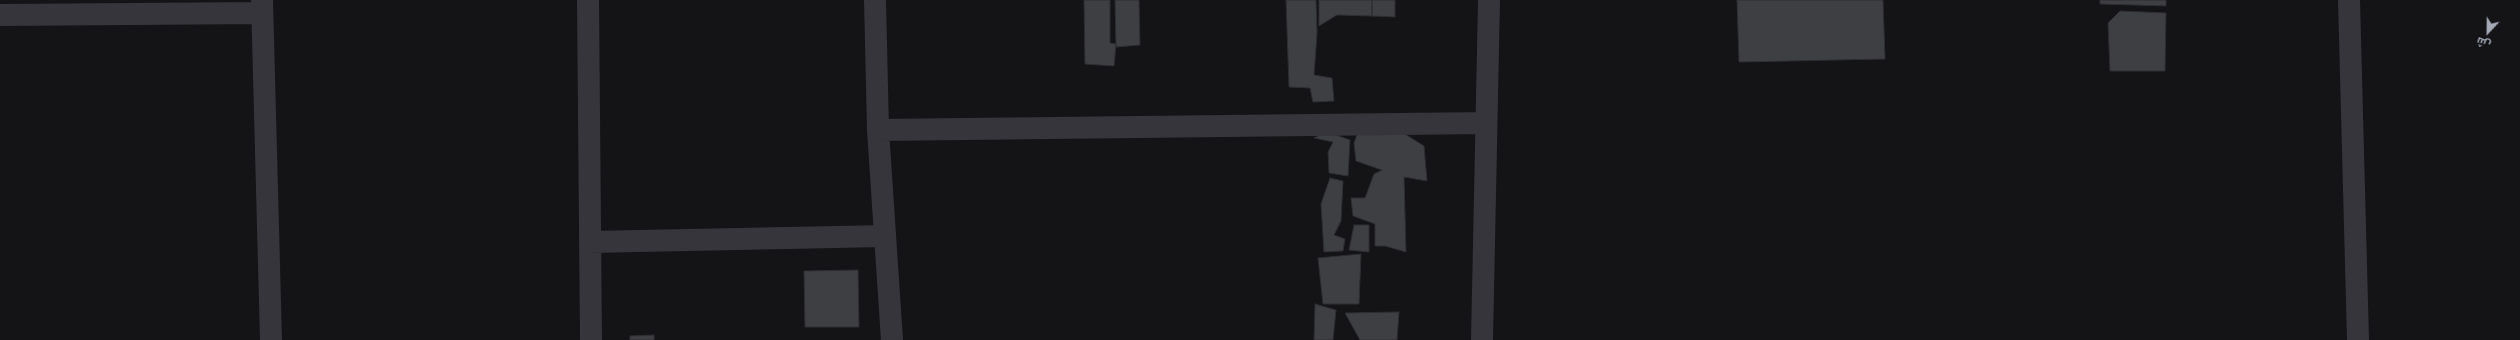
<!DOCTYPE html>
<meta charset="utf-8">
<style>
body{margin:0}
#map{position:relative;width:2520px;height:340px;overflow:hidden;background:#141416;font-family:Commissioner,Cairo,sans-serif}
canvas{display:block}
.north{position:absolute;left:2468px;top:12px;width:40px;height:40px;-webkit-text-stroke:3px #0f0f11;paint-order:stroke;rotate:202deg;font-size:11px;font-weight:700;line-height:16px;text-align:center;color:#a5aab7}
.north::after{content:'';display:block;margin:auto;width:14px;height:18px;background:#a5aab7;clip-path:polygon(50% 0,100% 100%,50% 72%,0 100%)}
</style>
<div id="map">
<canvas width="2520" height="340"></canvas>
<div class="north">ش</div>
</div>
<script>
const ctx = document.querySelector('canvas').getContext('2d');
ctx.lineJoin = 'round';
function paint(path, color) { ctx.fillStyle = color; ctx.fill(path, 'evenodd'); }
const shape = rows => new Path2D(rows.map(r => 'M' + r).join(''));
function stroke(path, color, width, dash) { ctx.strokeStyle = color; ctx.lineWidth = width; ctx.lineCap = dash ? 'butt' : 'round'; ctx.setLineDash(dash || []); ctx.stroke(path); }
const building = shape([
 [1084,0,1110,0,1110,43,1116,44,1114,66,1085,64,1084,0],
 [1115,0,1139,0,1140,45,1116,47,1115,0],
 [1286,0,1316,0,1317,33,1314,75,1332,78,1334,101,1313,102,1310,88,1289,87,1286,0],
 [1319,0,1372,0,1372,16,1337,15,1319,26,1319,0],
 [1372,0,1395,0,1395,17,1372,16,1372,0],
 [1737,0,1883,0,1885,59,1739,62,1737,0],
 [2100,0,2166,0,2166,6,2100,4,2100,0],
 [2120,11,2166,13,2165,71,2110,71,2108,23,2120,11],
 [1400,131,1424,146,1427,181,1404,177,1406,252,1385,246,1375,246,1375,224,1353,216,1351,198,1365,198,1374,174,1382,170,1356,161,1354,143,1358,132,1400,131],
 [1327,132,1350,140,1348,176,1329,173,1328,152,1333,142,1314,138,1327,132],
 [1330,178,1343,181,1341,221,1334,235,1345,239,1343,251,1324,252,1321,204,1330,178],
 [1354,225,1369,225,1369,252,1349,250,1354,225],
 [1361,254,1359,304,1323,304,1318,258,1361,254],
 [858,270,859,327,805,327,804,271,858,270],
 [1315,304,1336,310,1333,340,1314,340,1315,304],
 [1399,312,1397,340,1360,340,1345,313,1399,312],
 [654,335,654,340,630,340,630,336,654,335]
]);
paint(building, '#3e3f43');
stroke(building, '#2e2e32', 1);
stroke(shape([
 [262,0,271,340],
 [588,0,591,340],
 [875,0,878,130,892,340],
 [2349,0,2358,340],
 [0,15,262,13],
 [878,130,1486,123],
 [590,242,885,236],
 [1482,340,1489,0]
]), '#35353b', 22);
</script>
